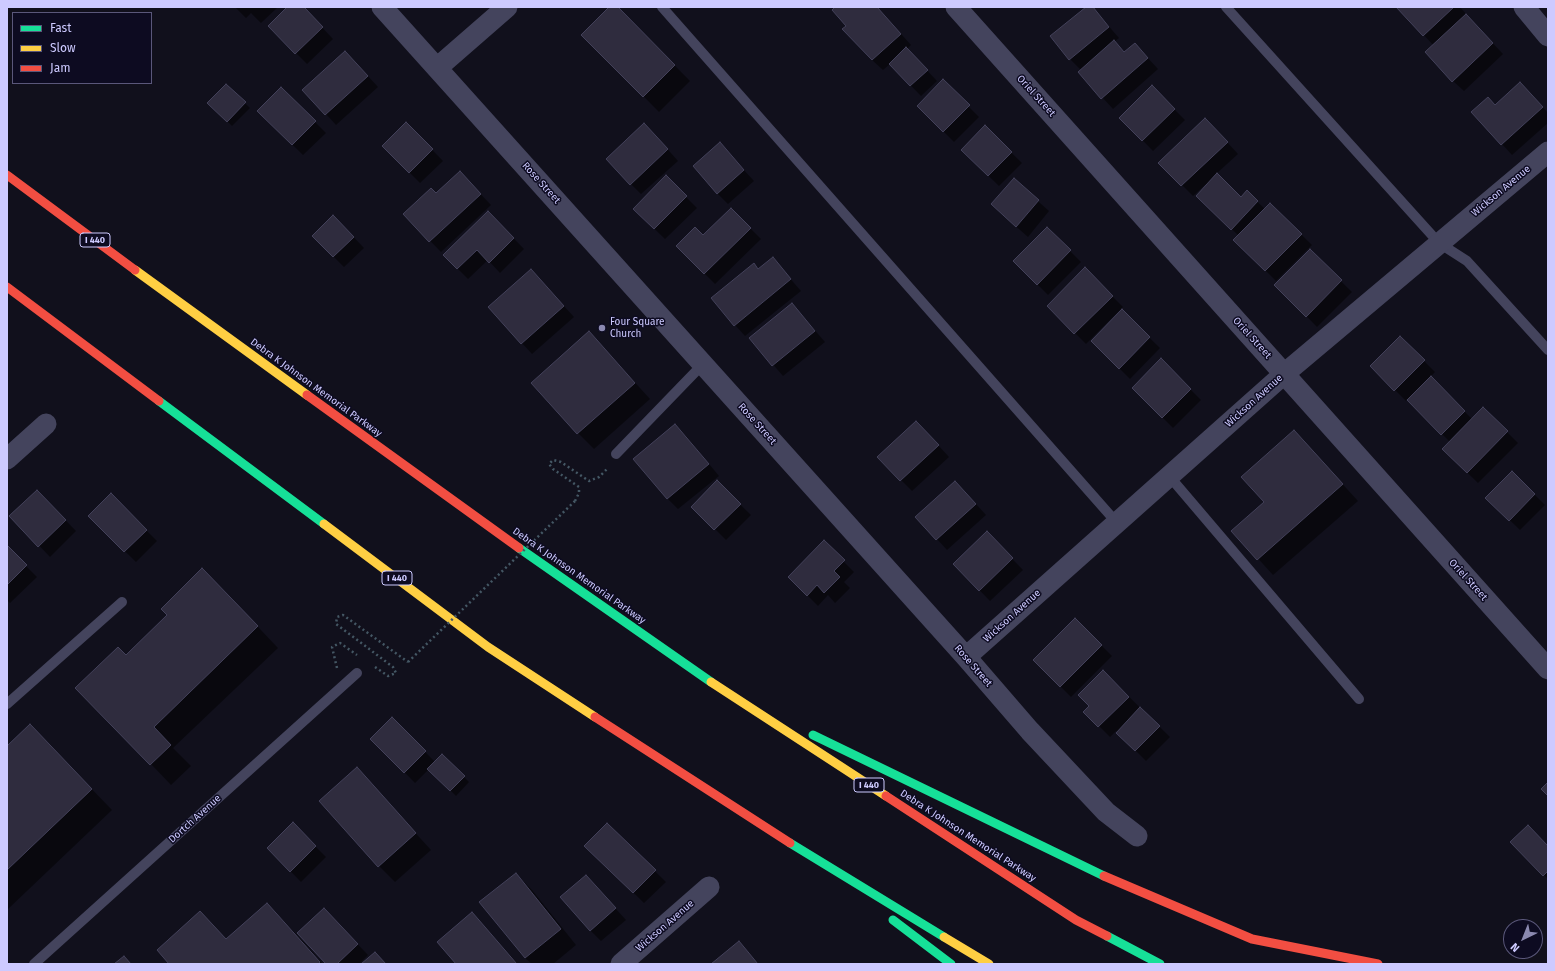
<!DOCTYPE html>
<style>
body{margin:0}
#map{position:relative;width:1555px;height:971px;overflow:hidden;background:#11101c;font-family:"Fira Sans",sans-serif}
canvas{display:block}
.frame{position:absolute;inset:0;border:8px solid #cdcaff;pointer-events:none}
.legend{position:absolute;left:12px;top:12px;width:140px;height:72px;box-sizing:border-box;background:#0d0b21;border:1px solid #5a577a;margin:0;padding:5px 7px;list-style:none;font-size:12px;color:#cdcaff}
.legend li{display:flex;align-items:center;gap:8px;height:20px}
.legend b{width:20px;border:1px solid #5a577a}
.north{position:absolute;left:1503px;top:919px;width:40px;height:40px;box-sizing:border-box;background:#0d0b21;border:1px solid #5a577a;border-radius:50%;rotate:223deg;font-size:11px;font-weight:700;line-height:16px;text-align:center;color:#cdcaff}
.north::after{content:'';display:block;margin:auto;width:14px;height:18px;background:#8b89b0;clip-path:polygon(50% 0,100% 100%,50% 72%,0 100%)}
</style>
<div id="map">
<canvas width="1555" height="971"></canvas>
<div class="frame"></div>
<ul class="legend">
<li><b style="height:5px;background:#16e098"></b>Fast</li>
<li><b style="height:5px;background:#ffcf43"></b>Slow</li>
<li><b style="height:5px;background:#f24e42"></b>Jam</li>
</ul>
<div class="north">N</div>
</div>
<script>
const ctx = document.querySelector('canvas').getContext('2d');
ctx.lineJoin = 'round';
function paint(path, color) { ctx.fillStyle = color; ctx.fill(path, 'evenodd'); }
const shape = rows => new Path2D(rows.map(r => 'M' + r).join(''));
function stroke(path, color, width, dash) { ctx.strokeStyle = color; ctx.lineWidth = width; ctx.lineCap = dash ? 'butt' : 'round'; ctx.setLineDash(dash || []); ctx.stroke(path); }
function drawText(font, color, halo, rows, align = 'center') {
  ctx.font = font + ' "Fira Sans",sans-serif'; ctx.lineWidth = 3; ctx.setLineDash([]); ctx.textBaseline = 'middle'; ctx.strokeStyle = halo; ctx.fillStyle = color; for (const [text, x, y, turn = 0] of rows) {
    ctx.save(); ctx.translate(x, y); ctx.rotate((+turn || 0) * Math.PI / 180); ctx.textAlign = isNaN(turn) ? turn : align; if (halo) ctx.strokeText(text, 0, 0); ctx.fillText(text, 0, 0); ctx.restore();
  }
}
paint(shape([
 [235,7,278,7,261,23,251,13,246,18],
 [289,7,303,7,333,39,307,64,269,26],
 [611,7,617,7,690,81,659,112,583,35],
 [836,7,877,7,911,45,907,49,937,81,921,96,890,64,883,70,872,60,847,26],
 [1087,7,1092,7,1119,38,1114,42,1125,53,1135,44,1158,69,1113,109,1079,72,1081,70,1070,59],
 [1398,7,1460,7,1467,15,1467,16,1503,54,1464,91,1453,81,1434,46],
 [356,63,378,87,336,125,326,114],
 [943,81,979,117,954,142,918,106],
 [226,85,250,108,232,126,209,103],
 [1152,87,1185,120,1153,151,1121,118],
 [281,88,326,133,303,155,258,111],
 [1531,94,1548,113,1548,123,1512,155,1502,144,1496,106],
 [406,123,443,161,420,183,383,146],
 [985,127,1022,163,999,186,962,150],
 [1216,130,1238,154,1216,174,1241,198,1247,192,1265,209,1270,204,1312,245,1276,281,1235,240,1239,236,1208,206,1207,185,1206,184,1193,196,1160,163],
 [655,135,678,161,641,194,631,184],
 [720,144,754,181,728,204,717,193],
 [666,177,697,208,665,239,634,209],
 [1014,180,1049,211,1028,237,1003,215],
 [470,183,491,205,441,252,404,214,436,195],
 [731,209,761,239,715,284,677,246,703,237],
 [488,212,524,249,500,273,488,260,468,279,444,255],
 [344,227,364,248,344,267,333,256],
 [1047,228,1081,262,1048,295,1014,261],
 [1310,251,1352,292,1317,327,1276,285],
 [773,259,801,291,745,336,735,325,759,270],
 [1085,269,1123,307,1086,344,1048,306],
 [531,270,574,317,532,354,489,307],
 [792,304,825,342,783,376,750,338],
 [1122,311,1160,348,1130,379,1092,341],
 [589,332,650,399,594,449,578,433],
 [1400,337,1435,372,1430,377,1472,419,1483,408,1518,443,1478,483,1443,449,1450,442,1407,399,1406,401,1371,366],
 [1161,360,1201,400,1173,428,1133,388],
 [675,425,686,436,719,476,678,509,668,499,634,459],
 [1294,431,1358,501,1273,575,1233,531,1265,503],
 [927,433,949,457,912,491,878,457],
 [1512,472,1545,505,1520,530,1487,498],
 [717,482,751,515,726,540,693,507],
 [37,491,76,531,50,557,11,516],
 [966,493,986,515,947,550,917,517],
 [111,495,157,541,136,562,89,516],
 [987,533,1023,570,990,601,954,564],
 [824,542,854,572,844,582,850,588,835,603,828,595,818,606,789,577],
 [7,547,37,577,10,603,7,600],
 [223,590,278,648,173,748,191,766,171,785,151,764,126,656],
 [1075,619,1112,656,1071,697,1034,660],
 [1114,682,1170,737,1146,761,1116,731,1110,737,1085,712],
 [392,718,435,762,442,755,469,782,456,796,429,769,415,783,372,739],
 [30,725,112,810,7,910,7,747],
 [357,769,431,850,395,882,379,866],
 [293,824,326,857,301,882,268,848],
 [607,824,666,882,644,903,586,846],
 [1512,842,1548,847,1548,879],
 [516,874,532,890,576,945,553,964,532,964,525,958],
 [596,887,626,920,601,941,590,930],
 [267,904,297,935,324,909,368,955,359,964,328,964,299,934,297,935,323,964,171,964,200,913,227,940],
 [472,913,487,929,518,964,457,964],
 [739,942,759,964,712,964]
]), '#0007');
const building = shape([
 [287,7,304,7,323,27,295,54,268,26,287,7],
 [609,7,618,7,675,65,643,97,581,35,609,7],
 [835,7,877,7,901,34,872,60,842,29,846,26,832,10,835,7],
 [1086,7,1093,7,1109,27,1069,60,1050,36,1086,7],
 [1396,7,1454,7,1423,36,1396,7],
 [1466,14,1493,43,1452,82,1425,52,1466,14],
 [1114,40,1124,52,1135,43,1148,58,1101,99,1078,72,1114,40],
 [906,47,928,70,910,86,889,64,906,47],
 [345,51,368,76,325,115,302,90,345,51],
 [943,79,970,105,943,132,917,106,943,79],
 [1520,82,1543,107,1501,145,1471,112,1488,97,1495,105,1520,82],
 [226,84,246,102,227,122,207,103,226,84],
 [1152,85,1175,109,1142,141,1119,118,1152,85],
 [281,87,316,121,292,145,257,111,281,87],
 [1205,118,1228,142,1181,186,1158,163,1205,118],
 [406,122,433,149,409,173,382,146,406,122],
 [644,123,668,149,630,185,606,159,644,123],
 [985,125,1012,152,988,176,961,150,985,125],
 [720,142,744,170,717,194,693,166,720,142],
 [460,171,481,194,429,242,403,214,431,188,436,193,460,171],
 [1217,173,1241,197,1247,190,1258,201,1231,230,1196,196,1217,173],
 [666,175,687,196,654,229,633,209,666,175],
 [1014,178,1039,200,1016,227,991,204,1014,178],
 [1270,203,1302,234,1265,271,1233,240,1270,203],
 [731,208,751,228,704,274,676,246,695,227,703,235,731,208],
 [488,211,514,238,489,263,477,250,457,269,443,255,488,211],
 [333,215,354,237,333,257,312,236,333,215],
 [1047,227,1071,250,1037,285,1013,261,1047,227],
 [1310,249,1342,280,1306,317,1274,285,1310,249],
 [773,257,791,279,734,326,711,298,754,263,758,269,773,257],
 [1085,267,1113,296,1074,334,1047,306,1085,267],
 [531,269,564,306,521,344,488,307,531,269],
 [792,303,815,331,772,366,749,338,792,303],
 [1122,309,1150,337,1119,369,1091,341,1122,309],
 [589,331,635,383,577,434,531,383,589,331],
 [1400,336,1425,360,1394,391,1370,366,1400,336],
 [1161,358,1191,389,1162,418,1132,388,1161,358],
 [1431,376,1465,411,1441,435,1407,400,1431,376],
 [1483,407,1508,431,1467,473,1442,449,1483,407],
 [916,421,939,445,900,481,877,457,916,421],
 [675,424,709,464,667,499,633,459,675,424],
 [1294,430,1343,484,1257,560,1231,531,1264,502,1241,477,1294,430],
 [1512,471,1535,494,1509,521,1485,498,1512,471],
 [717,480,741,504,714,530,691,507,717,480],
 [955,481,976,504,936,540,915,517,955,481],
 [37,490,66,520,38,547,9,516,37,490],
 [111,493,147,530,124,552,88,516,111,493],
 [987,531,1013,558,979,591,953,564,987,531],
 [824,540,845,560,834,571,840,577,824,593,817,585,807,596,788,577,824,540],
 [7,545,27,565,7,585,7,545],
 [202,568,258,626,154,727,171,745,150,765,75,688,118,647,126,655,167,615,161,609,202,568],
 [1075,618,1102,645,1060,687,1033,660,1075,618],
 [1103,670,1129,697,1098,727,1083,712,1089,706,1078,695,1103,670],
 [1140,707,1160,726,1135,751,1116,733,1140,707],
 [392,717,426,751,404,773,370,739,392,717],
 [30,724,92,789,7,870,7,746,30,724],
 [442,754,465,776,450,791,427,769,442,754],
 [357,767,416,833,378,867,319,801,357,767],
 [1548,782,1548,796,1541,789,1548,782],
 [293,822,316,846,290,872,267,848,293,822],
 [607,823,656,870,633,893,584,846,607,823],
 [1528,825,1548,846,1548,871,1543,876,1510,842,1528,825],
 [516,873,561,929,525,958,479,902,516,873],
 [586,875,616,908,590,931,560,897,586,875],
 [267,903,320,962,318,964,169,964,157,950,200,911,226,939,267,903],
 [324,908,358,944,337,964,326,964,297,933,324,908],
 [472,912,517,964,456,964,437,942,472,912],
 [739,941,758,964,711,964,739,941],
 [375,952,386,964,361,964,375,952],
 [124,956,131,964,114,964,124,956]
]);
paint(building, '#2f2c3e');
stroke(building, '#43415a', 1);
stroke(shape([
 [575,501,579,493,579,487,553,469,549,464,553,460,561,462,589,481,599,477,607,469],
 [375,667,388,676,396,673,393,667,336,624,337,617,343,615,408,662],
 [337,668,332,647,340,643,357,655]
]), '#445764', 2.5, [2, 3]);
stroke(shape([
 [662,7,1117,523],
 [1226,7,1439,243,1467,261,1548,350],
 [616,454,703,364],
 [1170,477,1359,699],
 [7,704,122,602],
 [34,964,357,673]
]), '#44445d', 10);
stroke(shape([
 [382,7,966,657,1030,731,1106,812,1137,836],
 [956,7,1548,669],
 [1524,7,1548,36],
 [437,68,507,7],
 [7,459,46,424],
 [966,657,1284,374,1548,152],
 [621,964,709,887]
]), '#44445d', 21);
stroke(shape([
 [159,401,324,524],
 [519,548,711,682],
 [813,735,1104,876],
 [790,843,944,937],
 [893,920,951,964],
 [1107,936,1160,964]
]), '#16e098', 9);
stroke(shape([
 [135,270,307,395],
 [324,524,488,647,595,717],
 [711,682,886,796],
 [944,937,989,964]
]), '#ffcf43', 9);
stroke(shape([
 [7,175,135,270],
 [7,287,159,401],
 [307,395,519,548],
 [595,717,790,843],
 [886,796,1076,920,1107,936],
 [1104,876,1252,939,1378,964]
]), '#f24e42', 9);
stroke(shape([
 [408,662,575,501]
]), '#445764', 2.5, [2, 3]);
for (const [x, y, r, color] of [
 [602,328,4,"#8b89b0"]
]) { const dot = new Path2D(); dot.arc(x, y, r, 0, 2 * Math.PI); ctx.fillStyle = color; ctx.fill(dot); stroke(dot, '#0d0b21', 1.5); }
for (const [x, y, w] of [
 [95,240,30],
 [397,578,30],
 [869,785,30]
]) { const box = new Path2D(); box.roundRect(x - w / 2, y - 7, w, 14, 3); ctx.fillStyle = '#0d0b21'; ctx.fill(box); stroke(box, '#cdcaff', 1); }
drawText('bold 9px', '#cdcaff', null, [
 ["I 440",95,240],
 ["I 440",397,578],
 ["I 440",869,785]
]);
drawText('10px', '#cdcaff', '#0d0b21', [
 ["Oriel Street",1036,96,48],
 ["Rose Street",541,183,48],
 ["Wickson Avenue",1501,191,-40],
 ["Oriel Street",1252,338,48],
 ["Debra K Johnson Memorial Parkway",316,388,36],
 ["Wickson Avenue",1254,401,-42],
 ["Rose Street",757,424,48],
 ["Debra K Johnson Memorial Parkway",579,576,35],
 ["Oriel Street",1468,580,48],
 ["Wickson Avenue",1012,616,-42],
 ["Rose Street",973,666,49],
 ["Dortch Avenue",195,819,-42],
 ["Debra K Johnson Memorial Parkway",968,836,33],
 ["Wickson Avenue",665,926,-41]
]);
drawText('10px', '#cdcaff', '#0d0b21', [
 ["Four Square",610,322],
 ["Church",610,334]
], 'left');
</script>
